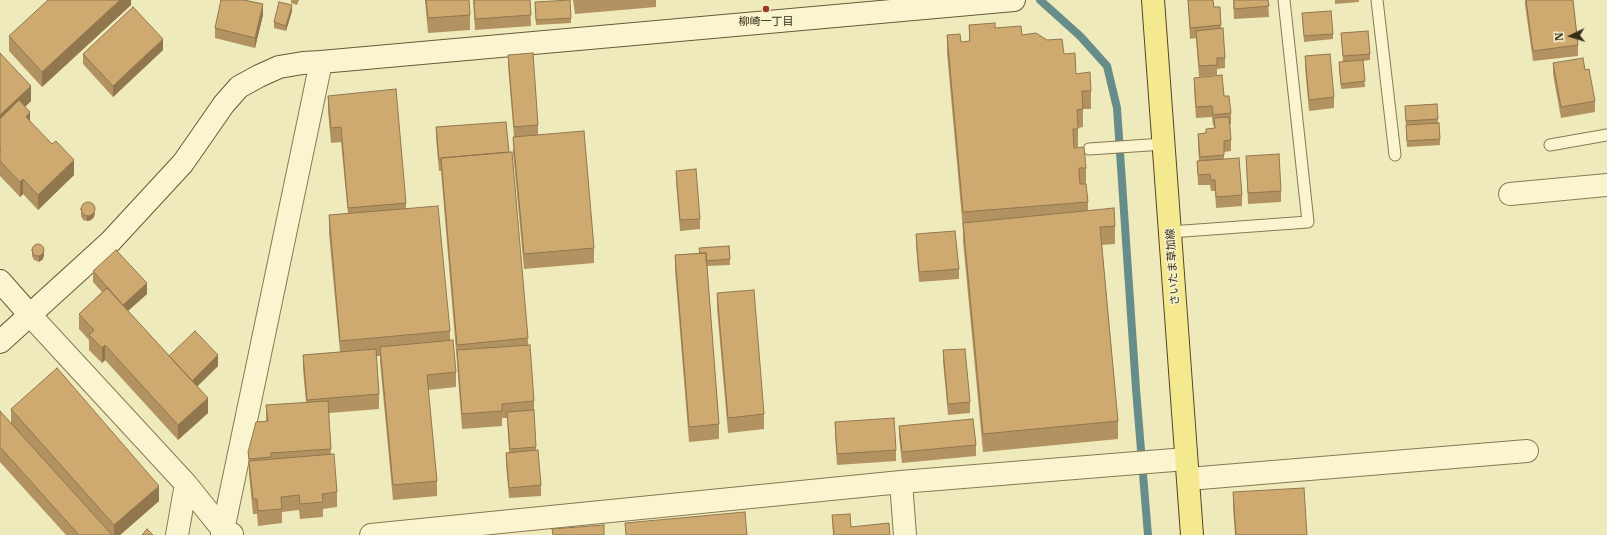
<!DOCTYPE html>
<meta charset="utf-8">
<style>
body{margin:0}
#map{position:relative;width:1607px;height:535px;overflow:hidden;background:#efeabb;font-family:"IBM Plex Serif",serif}
canvas{display:block}
.north{position:absolute;left:1551px;top:16px;width:40px;height:40px;-webkit-text-stroke:3px #f6f2cb;paint-order:stroke;rotate:266deg;font-size:11px;font-weight:700;line-height:16px;text-align:center;color:#352c1a}
.north::after{content:'';display:block;margin:auto;width:14px;height:18px;background:#352c1a;clip-path:polygon(50% 0,100% 100%,50% 72%,0 100%)}
</style>
<div id="map">
<canvas width="1607" height="535"></canvas>
<div class="north">N</div>
</div>
<script>
const ctx = document.querySelector('canvas').getContext('2d');
ctx.lineJoin = 'round';
const shape = rows => new Path2D(rows.map(r => 'M' + r).join(''));
function stroke(path, color, width, dash) { ctx.strokeStyle = color; ctx.lineWidth = width; ctx.lineCap = dash ? 'butt' : 'round'; ctx.setLineDash(dash || []); ctx.stroke(path); }
function paint(path, color) { ctx.fillStyle = color; ctx.fill(path, 'evenodd'); }
function drawText(font, color, halo, rows, align = 'center') {
  ctx.font = font + ' "IBM Plex Serif","Noto Sans JP",serif'; ctx.lineWidth = 3; ctx.setLineDash([]); ctx.textBaseline = 'middle'; ctx.strokeStyle = halo; ctx.fillStyle = color; for (const [text, x, y, turn = 0] of rows) {
    ctx.save(); ctx.translate(x, y); ctx.rotate((+turn || 0) * Math.PI / 180); ctx.textAlign = isNaN(turn) ? turn : align; if (halo) ctx.strokeText(text, 0, 0); ctx.fillText(text, 0, 0); ctx.restore();
  }
}
stroke(shape([
 [1040,0,1080,36,1107,66,1117,108,1136,389,1148,535]
]), '#678d8b', 8);
const lane = shape([
 [1377,0,1395,155],
 [1550,145,1607,135],
 [1089,149,1164,144],
 [1170,232,1308,222,1284,0]
]);
const street = shape([
 [1510,194,1607,185],
 [30,315,186,484,223,530,232,534],
 [1188,479,1527,451],
 [901,482,905,535],
 [177,535,186,484],
 [222,535,321,62],
 [371,535,901,482,1186,459]
]);
const secondary = shape([
 [0,281,30,315],
 [0,342,110,242,183,163,224,104,239,87,259,76,279,67,303,63,321,62,1014,0]
]);
const primary = shape([
 [1153,0,1192,535]
]);
stroke(lane, '#877955', 13);
stroke(street, '#877955', 24);
stroke(secondary, '#685a38', 24);
stroke(primary, '#54452a', 24);
stroke(lane, '#faf5ce', 11);
stroke(street, '#faf5ce', 22);
stroke(secondary, '#faf5ce', 22);
stroke(primary, '#f5e990', 22);
paint(shape([
 [131,0,131,5,42,87,9,51,9,36],
 [291,0,299,0,297,5,291,3],
 [425,0,469,0,470,15,470,30,428,33],
 [473,0,530,0,531,26,475,30],
 [573,0,656,0,656,7,575,14],
 [1188,0,1213,0,1214,7,1220,7,1221,29,1225,58,1225,68,1217,69,1217,75,1199,77,1196,38,1190,39],
 [1233,0,1268,0,1269,17,1234,19],
 [1335,0,1359,0,1359,2,1335,4],
 [1525,0,1573,0,1578,45,1578,56,1533,61,1525,5],
 [535,2,571,18,571,23,536,25],
 [292,11,286,31,274,28,274,22],
 [1302,13,1333,34,1333,39,1304,42],
 [263,15,255,48,215,38,215,28],
 [969,25,995,28,1022,35,1064,54,1076,74,1091,91,1091,109,1083,109,1083,127,1078,128,1078,147,1074,147,1086,168,1086,184,1088,202,1088,211,1115,226,1115,244,1102,245,1118,421,1118,439,983,452,963,241,963,230,947,53,947,35,961,42,969,41],
 [1341,33,1370,54,1370,60,1363,61,1365,87,1341,89,1339,68,1339,62,1343,62],
 [163,50,113,97,83,64,83,54],
 [0,53,31,101,25,107,30,121,74,175,38,210,23,194,20,197,0,176],
 [508,55,538,125,538,135,594,248,594,263,524,269,513,152,514,137,508,65],
 [1305,56,1334,97,1334,108,1309,111,1305,67],
 [1553,63,1585,70,1595,101,1595,112,1561,118,1553,74],
 [1194,78,1224,96,1231,113,1231,124,1230,124,1231,140,1231,151,1224,152,1224,159,1242,195,1242,206,1216,208,1215,191,1211,191,1210,185,1198,185,1197,161,1199,161,1198,145,1198,134,1206,133,1214,129,1214,125,1213,126,1212,117,1196,118,1194,88],
 [328,96,406,203,406,208,450,331,450,340,456,372,456,387,428,390,437,481,437,496,393,500,380,362,380,356,376,356,379,394,379,409,329,413,331,454,337,492,337,507,323,509,323,517,300,519,299,510,282,512,282,523,258,526,257,514,253,514,249,474,248,452,266,421,266,405,306,403,303,369,303,355,340,352,329,233,329,215,348,214,341,142,331,143,328,111],
 [1437,104,1438,123,1440,139,1440,145,1407,147,1405,106],
 [436,127,509,152,534,401,534,411,536,450,541,485,541,496,509,498,506,464,506,453,509,452,507,418,502,418,502,426,462,429,457,363,441,171,439,171,436,138],
 [1246,156,1281,191,1281,202,1248,204],
 [676,171,700,219,700,229,680,231,676,181],
 [81,210,95,213,94,217,91,220,87,221,83,220,81,216],
 [916,234,959,269,959,279,919,282,916,245],
 [699,248,730,259,730,265,707,266,719,424,719,439,689,442,675,270,675,255,699,253],
 [32,250,44,254,43,259,39,262,34,260,32,256],
 [93,271,147,294,128,311,169,356,218,366,197,387,208,413,178,440,105,360,102,363,89,350,89,340,79,329,79,314,102,292,93,282],
 [717,293,764,414,764,429,728,433,717,308],
 [943,350,970,402,970,413,948,415,943,361],
 [11,409,159,501,120,535,66,535,0,462,0,411,11,424],
 [835,422,896,450,896,461,837,465,835,433],
 [899,426,976,445,976,456,902,463,899,436],
 [1233,492,1307,535,1235,535,1233,507],
 [832,515,851,527,890,535,833,535]
]), '#b29260');
paint(shape([
 [120,0,131,0,131,5,42,87,42,72],
 [263,4,263,15,255,48,255,38],
 [292,5,292,11,286,31,286,26],
 [163,39,163,50,113,97,113,86],
 [31,86,31,101,0,130,0,115],
 [30,112,30,127,26,117],
 [74,160,74,175,38,210,38,195],
 [23,179,23,194,20,197,20,182],
 [95,207,94,217,91,220,87,221,87,216],
 [44,249,44,254,43,259,39,262,39,256],
 [147,283,147,294,123,315,123,305],
 [105,345,105,360,102,363,102,348],
 [218,355,218,366,191,392,191,381],
 [208,398,208,413,178,440,178,425],
 [159,486,159,501,120,535,114,535,114,525]
]), '#91774e');
const building = shape([
 [48,0,120,0,42,72,9,36,48,0],
 [221,0,244,0,263,4,255,38,215,28,221,0],
 [426,0,469,0,470,15,428,18,426,0],
 [474,0,530,0,531,15,475,19,474,0],
 [570,0,571,18,536,20,535,2,570,0],
 [1188,0,1213,0,1214,7,1220,7,1221,25,1190,28,1188,0],
 [1234,0,1268,0,1269,6,1234,9,1234,0],
 [1526,0,1573,0,1578,45,1533,51,1526,0],
 [279,2,292,5,286,26,274,22,279,2],
 [133,7,163,39,113,86,83,54,133,7],
 [1331,11,1333,34,1304,36,1302,13,1331,11],
 [995,23,995,28,1021,26,1022,35,1036,33,1047,40,1062,39,1064,54,1075,53,1076,74,1090,72,1091,91,1082,91,1083,109,1077,110,1078,129,1073,129,1074,148,1084,147,1086,168,1079,168,1080,184,1086,184,1088,202,963,212,947,35,960,34,961,42,970,41,969,25,995,23],
 [1223,28,1225,58,1217,58,1217,65,1199,66,1196,31,1223,28],
 [1368,31,1370,54,1343,56,1341,33,1368,31],
 [0,53,31,86,0,115,0,53],
 [533,53,538,125,514,127,508,55,533,53],
 [1330,54,1334,97,1309,100,1305,56,1330,54],
 [1583,58,1585,70,1589,69,1595,101,1561,107,1553,63,1583,58],
 [1363,60,1365,81,1341,84,1339,62,1363,60],
 [1222,75,1224,96,1229,96,1231,113,1213,115,1212,106,1196,107,1194,78,1222,75],
 [396,89,406,203,348,208,341,127,331,128,328,96,396,89],
 [19,100,30,112,26,117,52,144,56,141,74,160,38,195,23,179,20,182,0,161,0,151,1,150,0,150,0,119,19,100],
 [1437,104,1438,119,1406,121,1405,106,1437,104],
 [1229,117,1231,140,1224,141,1224,155,1200,157,1198,134,1206,133,1206,129,1215,128,1214,118,1229,117],
 [506,122,509,152,441,158,441,160,439,160,436,127,506,122],
 [1439,123,1440,139,1407,141,1406,125,1439,123],
 [584,131,594,248,524,254,513,137,584,131],
 [512,152,528,338,457,345,441,158,512,152],
 [1279,154,1281,191,1248,193,1246,156,1279,154],
 [1239,158,1242,195,1216,197,1215,180,1211,180,1210,174,1198,175,1197,161,1239,158],
 [696,169,700,219,680,220,676,171,696,169],
 '81 209a7 7 0 1 1 14 0a7 7 0 1 1-14 0Z',
 [438,206,450,331,340,341,329,215,438,206],
 [1114,208,1115,226,1100,227,1118,421,983,434,963,223,1114,208],
 [955,231,959,269,919,272,916,234,955,231],
 '32 250a6 6 0 1 1 12 0a6 6 0 1 1-12 0Z',
 [729,246,730,259,706,261,706,253,700,253,699,248,729,246],
 [116,250,147,283,123,305,93,271,116,250],
 [706,253,719,424,689,427,675,255,706,253],
 [107,288,208,398,178,425,105,345,102,348,89,335,94,330,79,314,107,288],
 [754,290,764,414,728,418,717,293,754,290],
 [195,331,218,355,192,381,169,356,195,331],
 [453,340,456,372,427,375,437,481,393,485,380,347,453,340],
 [530,345,534,401,502,404,502,411,462,414,457,350,530,345],
 [376,349,379,394,307,400,303,355,376,349],
 [965,349,970,402,948,404,943,350,965,349],
 [57,368,159,486,114,525,11,409,57,368],
 [328,401,331,449,271,453,271,457,249,459,248,452,256,422,268,421,266,405,328,401],
 [534,410,536,447,510,449,507,412,534,410],
 [0,411,112,535,79,535,0,447,0,411],
 [894,418,896,450,837,454,835,422,894,418],
 [973,419,976,445,902,452,899,426,973,419],
 [538,450,541,485,509,488,506,453,538,450],
 [334,454,337,492,322,494,323,502,300,504,299,495,281,497,282,509,258,511,257,499,253,499,249,461,334,454],
 [1304,488,1307,535,1236,535,1233,492,1304,488],
 [745,512,747,535,626,535,625,523,745,512],
 [850,514,851,527,889,523,890,535,834,535,832,515,850,514],
 [604,525,604,535,553,535,552,529,604,525],
 [147,529,153,535,142,535,147,529]
]);
paint(building, '#cfaa70');
stroke(building, '#91774e', 1);
for (const [x, y, r, color] of [
 [766,9,4,"#973923"]
]) { const dot = new Path2D(); dot.arc(x, y, r, 0, 2 * Math.PI); ctx.fillStyle = color; ctx.fill(dot); stroke(dot, '#f6f2cb', 1.5); }
drawText('11px', '#352c1a', '#f6f2cb', [
 ["柳崎一丁目",766,22]
]);
drawText('11px', '#352c1a', '#f6f2cb', [
 ["さいたま草加線",1173,267,-94]
]);
</script>
